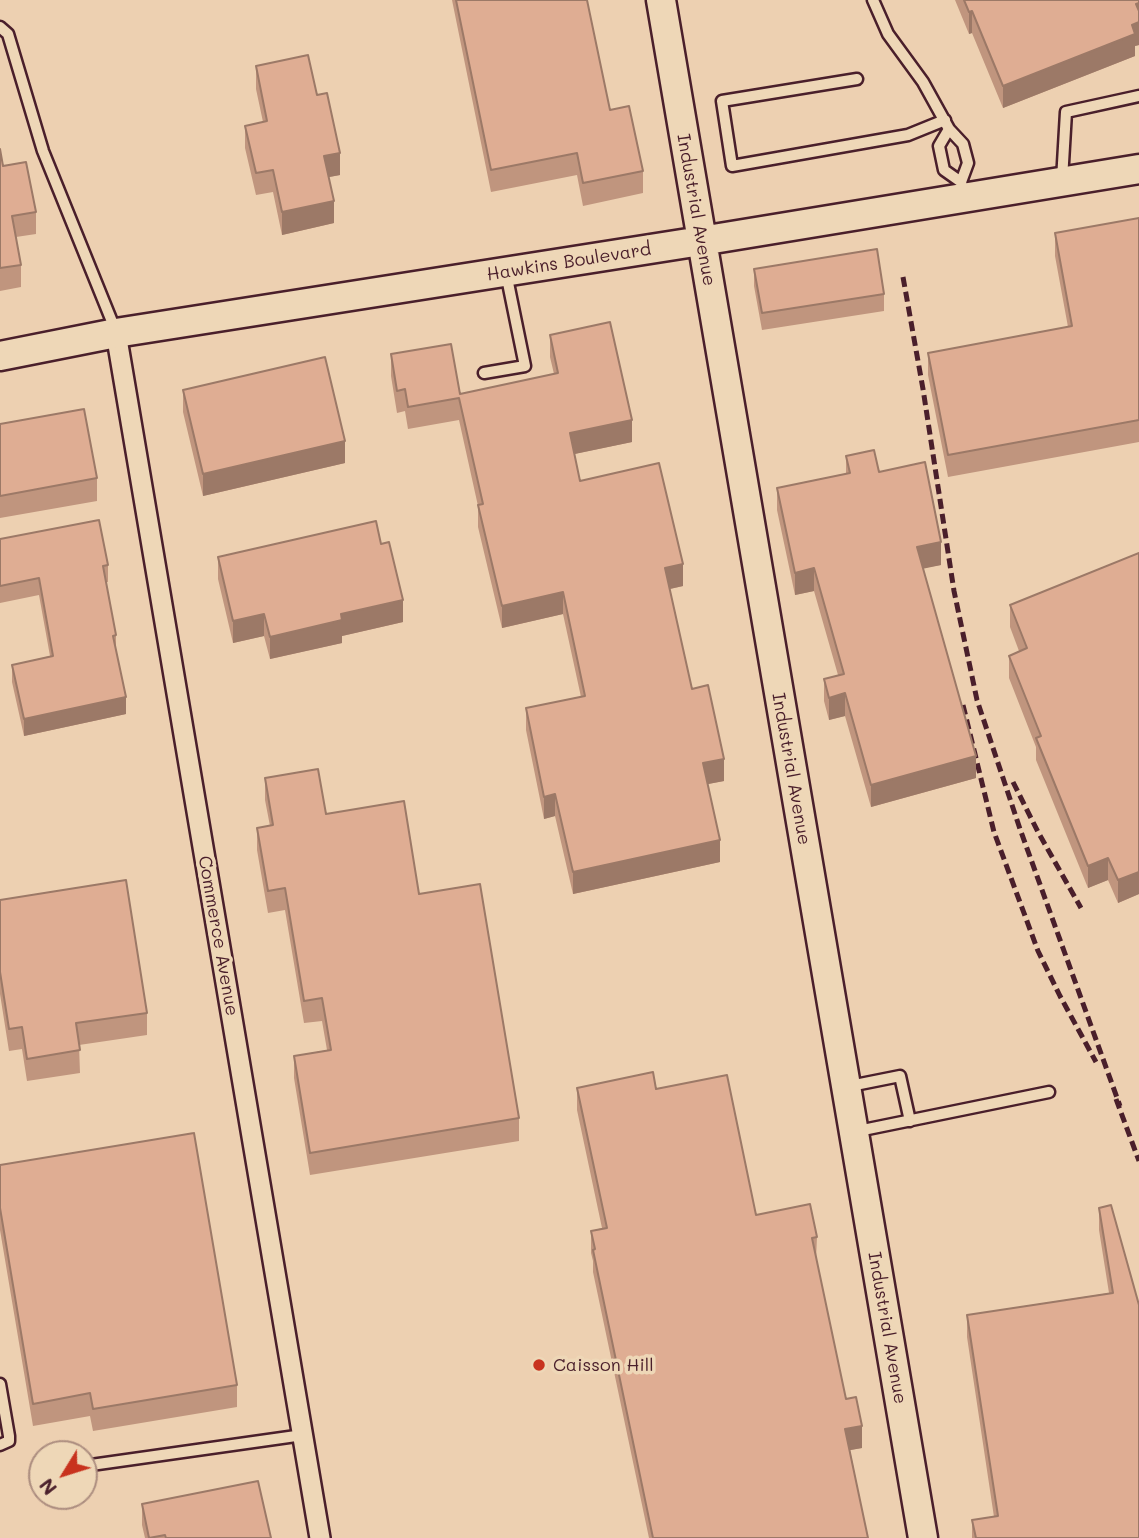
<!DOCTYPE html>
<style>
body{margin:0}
#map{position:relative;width:1139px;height:1538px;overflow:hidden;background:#edd0b1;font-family:Mali,sans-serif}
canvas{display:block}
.north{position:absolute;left:28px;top:1440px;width:70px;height:70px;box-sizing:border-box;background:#eed7b7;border:2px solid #ac8d7f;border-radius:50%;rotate:232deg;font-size:19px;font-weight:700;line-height:28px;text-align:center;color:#4a1f2b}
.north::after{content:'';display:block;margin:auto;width:24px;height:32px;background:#c8321e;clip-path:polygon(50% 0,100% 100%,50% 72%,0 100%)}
</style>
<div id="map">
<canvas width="1139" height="1538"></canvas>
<div class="north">N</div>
</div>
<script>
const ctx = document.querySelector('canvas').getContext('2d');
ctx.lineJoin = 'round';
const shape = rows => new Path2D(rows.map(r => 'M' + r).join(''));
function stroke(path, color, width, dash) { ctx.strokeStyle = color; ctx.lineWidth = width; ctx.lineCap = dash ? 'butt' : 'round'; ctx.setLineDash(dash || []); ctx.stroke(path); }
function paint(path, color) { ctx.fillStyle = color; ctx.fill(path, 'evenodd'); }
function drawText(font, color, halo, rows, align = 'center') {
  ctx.font = font + ' Mali,sans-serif'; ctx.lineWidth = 7; ctx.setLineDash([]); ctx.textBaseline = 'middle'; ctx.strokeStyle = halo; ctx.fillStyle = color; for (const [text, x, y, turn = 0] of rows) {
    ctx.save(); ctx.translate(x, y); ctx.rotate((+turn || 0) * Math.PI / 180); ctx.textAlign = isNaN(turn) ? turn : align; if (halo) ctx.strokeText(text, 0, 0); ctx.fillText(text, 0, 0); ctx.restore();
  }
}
const lane = shape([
 [873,0,888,34,923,82,949,129,963,144,968,163,961,182,964,195],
 [0,27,8,34,43,151,115,329],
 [857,79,722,101,732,166,908,135,945,120],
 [949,129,939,146,944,170,961,182],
 [1062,180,1066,112,1139,96],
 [484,373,525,366,506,273],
 [850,1086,900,1076,910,1121],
 [858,1131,1049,1092],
 [0,1384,9,1436,9,1441,0,1445],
 [84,1466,303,1435]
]);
const street = shape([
 [116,333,320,1538]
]);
const secondary = shape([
 [661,0,923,1538],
 [0,356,116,333,701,241,1139,169]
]);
stroke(lane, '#4a1f2b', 15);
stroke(street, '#4a1f2b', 24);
stroke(secondary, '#4a1f2b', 33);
stroke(lane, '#eed7b7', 10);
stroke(street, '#eed7b7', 19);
stroke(secondary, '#eed7b7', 28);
stroke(shape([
 [903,277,923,389,954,591,977,700,1020,829,1120,1106],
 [963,705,994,832,1038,951,1060,996,1096,1062],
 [1013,782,1038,832,1081,908],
 [1116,1099,1139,1161]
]), '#4a1f2b', 5, [10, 5]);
paint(shape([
 [452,0,587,0,610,110,643,171,643,193,583,206,577,175,491,192],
 [955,0,1139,0,1139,45,1135,46,1135,56,1003,108,972,33,969,34],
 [256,66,317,95,340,175,329,177,334,223,282,235,273,192,256,195,245,148,245,126,263,122,256,89],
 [0,149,3,166,36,212,36,234,16,237,21,265,21,287,0,291],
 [1139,218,1139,442,948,477,928,375,928,353,1068,327,1055,256,1055,233],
 [754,269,884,294,884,311,762,330,754,286],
 [550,335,632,442,574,454,580,481,683,586,670,589,692,689,724,781,708,784,720,862,573,894,555,816,544,819,526,730,526,708,581,697,563,614,502,628,478,527,478,506,459,420,408,429,405,411,397,413,391,376,391,354,460,394,554,374,550,357],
 [183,390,345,463,203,496,183,412],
 [0,424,97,478,97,501,0,518],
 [846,456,879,472,941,565,923,568,976,778,871,807,845,716,829,720,824,701,824,679,838,675,814,591,795,595,777,510,777,488,846,474],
 [0,539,108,565,108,582,106,582,116,635,116,649,126,714,24,736,12,682,12,665,50,656,39,595,0,603],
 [381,544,403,622,342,636,342,643,270,659,264,636,233,643,218,579,218,557],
 [1139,553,1139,894,1118,903,1108,880,1088,888,1036,760,1036,747,1009,678,1009,656,1019,651,1010,627,1010,605],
 [265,778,326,814,419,894,519,1118,519,1141,310,1175,294,1078,294,1056,327,1050,322,1021,304,1023,285,910,268,913,257,850,257,828,270,826,265,800],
 [0,900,147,1013,147,1035,79,1045,80,1073,27,1081,22,1049,9,1051,0,994],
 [577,1088,656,1089,756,1215,817,1237,816,1259,846,1399,862,1448,850,1450,868,1538,649,1538,593,1272,593,1261,591,1253,591,1231,602,1228,577,1110],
 [0,1165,237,1385,237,1407,93,1431,90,1416,33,1426,0,1230],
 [1111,1205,1139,1538,972,1538,972,1520,994,1517,967,1337,967,1315,1109,1293,1099,1230,1099,1208],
 [142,1504,271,1538,145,1538,142,1525]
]), '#c0957e');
paint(shape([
 [1139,3,1139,45,1135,46,1135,56,1003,108,1003,86,1132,25,1136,4],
 [972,11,972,33,969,34,969,12],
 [340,153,340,175,324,178,324,156],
 [334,201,334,223,282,235,282,212],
 [632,420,632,442,570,455,570,433],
 [345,441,345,463,203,496,203,474],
 [941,542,941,565,917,570,917,547],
 [683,564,683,586,665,590,665,568],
 [814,568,814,591,795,595,795,573],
 [563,592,563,614,502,628,502,606],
 [403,600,403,622,342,636,342,643,270,659,270,637,341,614],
 [264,614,264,636,233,643,233,621],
 [845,693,845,716,829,720,829,698],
 [126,697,126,714,24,736,24,719],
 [976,756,976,778,871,807,871,785],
 [724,759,724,781,703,785,703,763],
 [555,794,555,816,544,819,544,797],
 [720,840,720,862,573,894,573,872],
 [1108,858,1108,880,1088,888,1088,866],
 [1139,872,1139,894,1118,903,1118,880],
 [862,1426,862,1448,845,1451,845,1429]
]), '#9c7967');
const building = shape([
 [456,0,587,0,610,110,629,106,643,171,583,183,577,153,491,170,456,0],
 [964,0,1139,0,1139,3,1136,4,1139,11,1139,22,1132,25,1135,34,1003,86,972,11,969,12,964,0],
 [308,55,317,95,327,93,340,153,324,156,334,201,282,212,273,170,256,173,245,126,267,121,256,66,308,55],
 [0,149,3,166,26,162,36,212,12,216,21,265,0,268,0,149],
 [1139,218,1139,420,948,455,928,353,1072,326,1055,233,1139,218],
 [877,249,884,294,762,313,754,269,877,249],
 [610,322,632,420,570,433,580,481,659,463,683,564,665,568,692,689,708,685,724,759,703,763,720,840,573,872,555,794,544,797,526,708,585,696,563,592,502,606,478,505,483,504,459,398,408,407,405,389,397,391,391,354,451,344,460,394,558,373,550,335,610,322],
 [325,357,345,441,203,474,183,390,325,357],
 [84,409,97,478,0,496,0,424,84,409],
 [874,450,879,472,925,462,941,542,917,547,976,756,871,785,845,693,829,698,824,679,844,674,814,568,795,573,777,488,850,473,846,456,874,450],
 [99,520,108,565,103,566,116,635,113,636,126,697,24,719,12,665,53,656,39,578,0,586,0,539,99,520],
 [376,521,381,544,389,542,403,600,341,614,342,620,270,637,264,614,233,621,218,557,376,521],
 [1139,553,1139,872,1118,880,1108,858,1088,866,1036,738,1041,736,1009,656,1027,648,1010,605,1139,553],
 [318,769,326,814,404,801,419,894,480,884,519,1118,310,1153,294,1056,331,1050,322,998,304,1001,285,888,268,891,257,828,273,825,265,778,318,769],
 [126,880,147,1013,76,1023,80,1050,27,1059,22,1027,9,1029,0,972,0,900,126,880],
 [653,1072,656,1089,727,1075,756,1215,810,1204,817,1237,812,1238,846,1399,856,1397,862,1426,845,1429,868,1538,653,1538,593,1250,595,1249,591,1231,607,1228,577,1088,653,1072],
 [194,1133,237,1385,93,1409,90,1393,33,1404,0,1208,0,1165,194,1133],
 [1111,1205,1139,1305,1139,1538,976,1538,972,1520,998,1516,967,1315,1113,1293,1099,1208,1111,1205],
 [258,1481,271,1538,166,1538,165,1535,149,1538,142,1504,258,1481]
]);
paint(building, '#dfad93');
stroke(building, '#9c7967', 2);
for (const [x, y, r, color] of [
 [539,1365,7,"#c8321e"]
]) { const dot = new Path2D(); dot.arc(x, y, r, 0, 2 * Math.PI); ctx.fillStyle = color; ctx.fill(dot); stroke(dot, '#eed7b7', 2.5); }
drawText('18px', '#4a1f2b', '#eed7b7', [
 ["Industrial Avenue",696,210,80],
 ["Hawkins Boulevard",569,262,-9],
 ["Industrial Avenue",791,769,80],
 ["Commerce Avenue",218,936,80],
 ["Industrial Avenue",887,1328,80]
]);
drawText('18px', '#4a1f2b', '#eed7b7', [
 ["Caisson Hill",553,1365]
], 'left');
</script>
